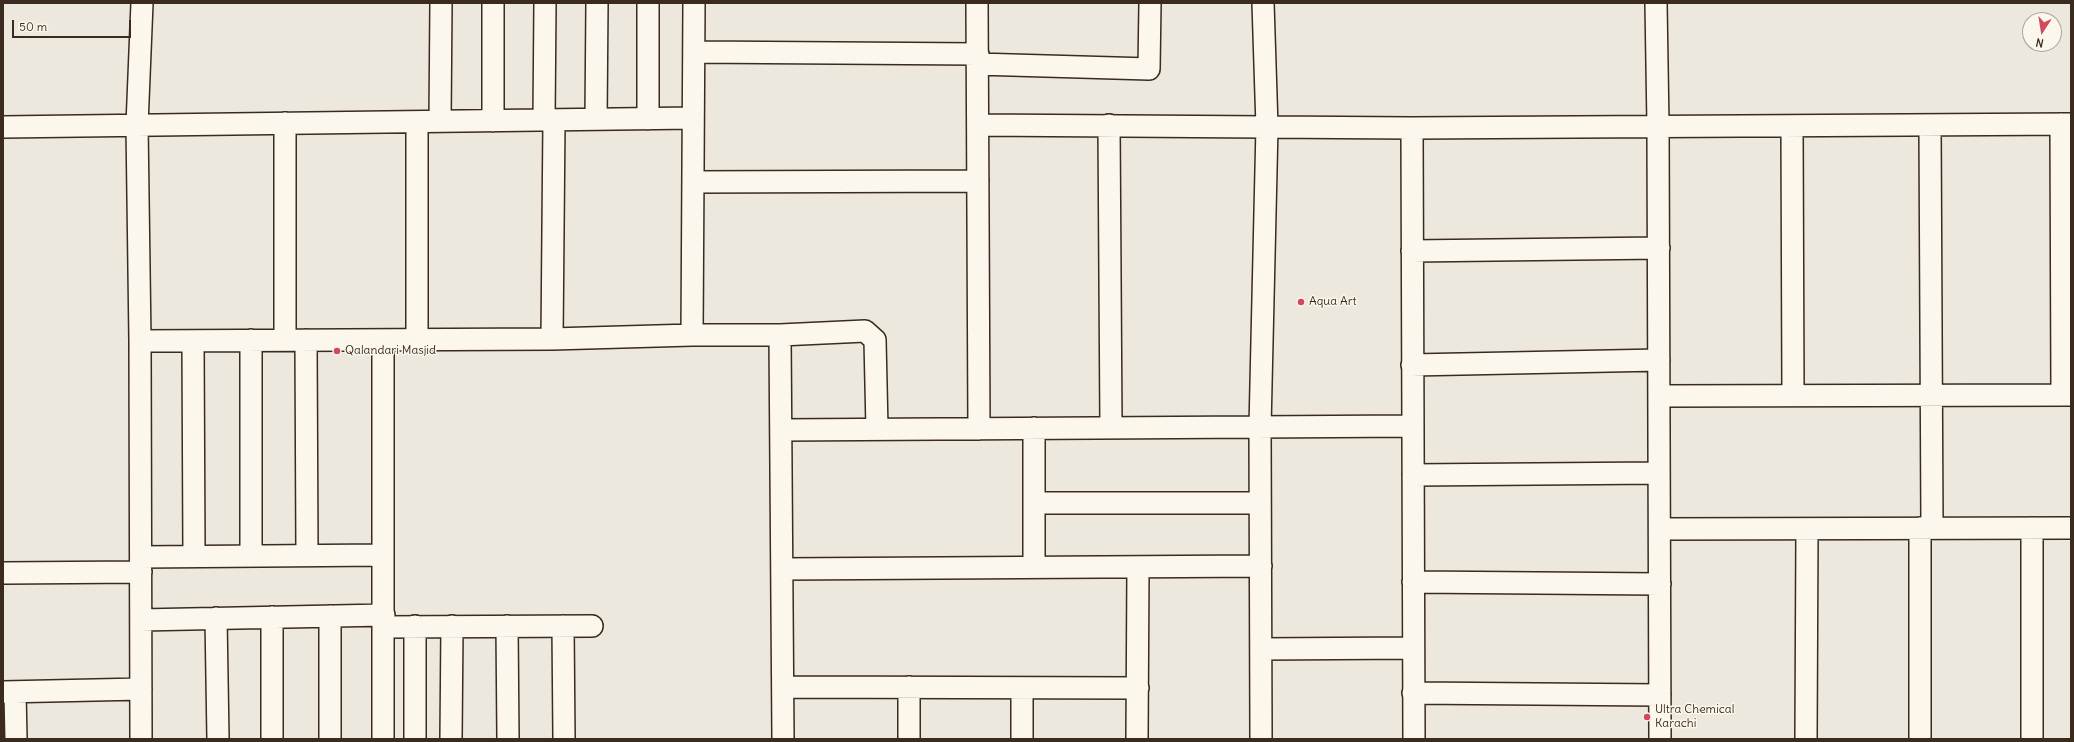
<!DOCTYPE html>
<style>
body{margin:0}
#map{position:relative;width:2074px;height:742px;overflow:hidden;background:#fbf7ec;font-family:Delius,sans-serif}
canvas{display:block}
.frame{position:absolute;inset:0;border:4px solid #3b2a1e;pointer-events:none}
.north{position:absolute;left:2022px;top:12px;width:40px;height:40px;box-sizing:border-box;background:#fbf7ec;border:1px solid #aea59a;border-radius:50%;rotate:192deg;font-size:11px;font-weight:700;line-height:16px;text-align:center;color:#3b2a1e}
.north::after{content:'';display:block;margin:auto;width:14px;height:18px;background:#d1495b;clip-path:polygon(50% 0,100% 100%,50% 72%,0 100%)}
.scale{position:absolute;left:12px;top:20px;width:119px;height:18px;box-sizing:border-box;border:2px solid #3b2a1e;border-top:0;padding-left:5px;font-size:12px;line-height:14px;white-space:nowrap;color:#3b2a1e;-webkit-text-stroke:3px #fbf7ec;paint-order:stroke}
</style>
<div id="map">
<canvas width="2074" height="742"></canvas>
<div class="frame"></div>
<div class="north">N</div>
<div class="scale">50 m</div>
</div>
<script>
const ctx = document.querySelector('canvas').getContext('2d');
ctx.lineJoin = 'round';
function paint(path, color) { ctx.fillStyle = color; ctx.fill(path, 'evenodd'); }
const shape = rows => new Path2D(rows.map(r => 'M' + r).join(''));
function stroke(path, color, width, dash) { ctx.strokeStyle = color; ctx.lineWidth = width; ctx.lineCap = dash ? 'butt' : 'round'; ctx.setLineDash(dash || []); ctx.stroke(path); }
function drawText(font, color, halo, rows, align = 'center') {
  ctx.font = font + ' Delius,sans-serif'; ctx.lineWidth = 3; ctx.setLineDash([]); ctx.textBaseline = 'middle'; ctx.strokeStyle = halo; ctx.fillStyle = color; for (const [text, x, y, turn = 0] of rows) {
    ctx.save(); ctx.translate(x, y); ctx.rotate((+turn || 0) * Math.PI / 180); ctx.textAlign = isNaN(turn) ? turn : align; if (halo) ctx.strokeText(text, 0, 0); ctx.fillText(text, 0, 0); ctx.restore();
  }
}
paint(shape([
 [3,3,2071,3,2071,739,3,739],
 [2030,20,2054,20,2054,44,2030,44]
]), '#ede8dd');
const minor = shape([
 [648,3,648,119],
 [977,3,979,429],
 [1656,3,1658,126,1660,739],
 [694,52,978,54],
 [977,64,1149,69,1150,3],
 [596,119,597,3],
 [544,120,545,3],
 [440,121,441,3],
 [493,121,493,3],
 [2061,124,2062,395],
 [978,125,1412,128,2071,124],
 [1109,125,1111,428],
 [1930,125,1932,528],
 [1792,126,1793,395],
 [3,127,693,118],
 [1412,128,1414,739],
 [693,182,978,181],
 [1412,251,1659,248],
 [692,335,694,3],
 [780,335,783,739],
 [552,339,554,120],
 [251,340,251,556],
 [285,340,285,123],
 [306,340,307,555],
 [383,340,383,739],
 [417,340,417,122],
 [140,341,552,339,692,335,780,335,865,331,875,340,877,429],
 [193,341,194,556],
 [1412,365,1659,360],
 [1659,396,2071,395],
 [782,430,1412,426],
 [1413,475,1659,473],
 [1034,503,1260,503],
 [2032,528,2032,739],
 [1660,529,2071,528],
 [141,557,383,555],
 [1034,567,1034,428],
 [783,569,1261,566],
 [3,573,141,572],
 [1413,582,1660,584],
 [330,616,330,739],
 [272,617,272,739],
 [216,618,218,739],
 [141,620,384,615],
 [415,626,415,739],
 [507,626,508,739],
 [563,626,564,739],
 [384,627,592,626],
 [1261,649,1413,648],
 [784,687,1138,688],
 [909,687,909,739],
 [1022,688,1022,739],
 [3,692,141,689],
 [15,692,16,739],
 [1413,693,1660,695],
 [141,739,140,341,137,125,142,3],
 [451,739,452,626],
 [1137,739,1138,567],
 [1261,739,1260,427,1267,127,1263,3],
 [1806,739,1807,529],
 [1920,739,1920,528]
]);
stroke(minor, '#3b2a1e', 24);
stroke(minor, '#fbf7ec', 21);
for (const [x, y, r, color] of [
 [1301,302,4,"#d1495b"],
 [337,351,4,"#d1495b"],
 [1647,717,4,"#d1495b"]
]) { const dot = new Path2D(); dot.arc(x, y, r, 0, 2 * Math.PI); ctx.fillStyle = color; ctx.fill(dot); stroke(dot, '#fbf7ec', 1.5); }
drawText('12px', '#3b2a1e', '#fbf7ec', [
 ["Aqua Art",1309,302],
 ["Qalandari Masjid",345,351],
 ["Ultra Chemical",1655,710],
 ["Karachi",1655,724]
], 'left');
</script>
